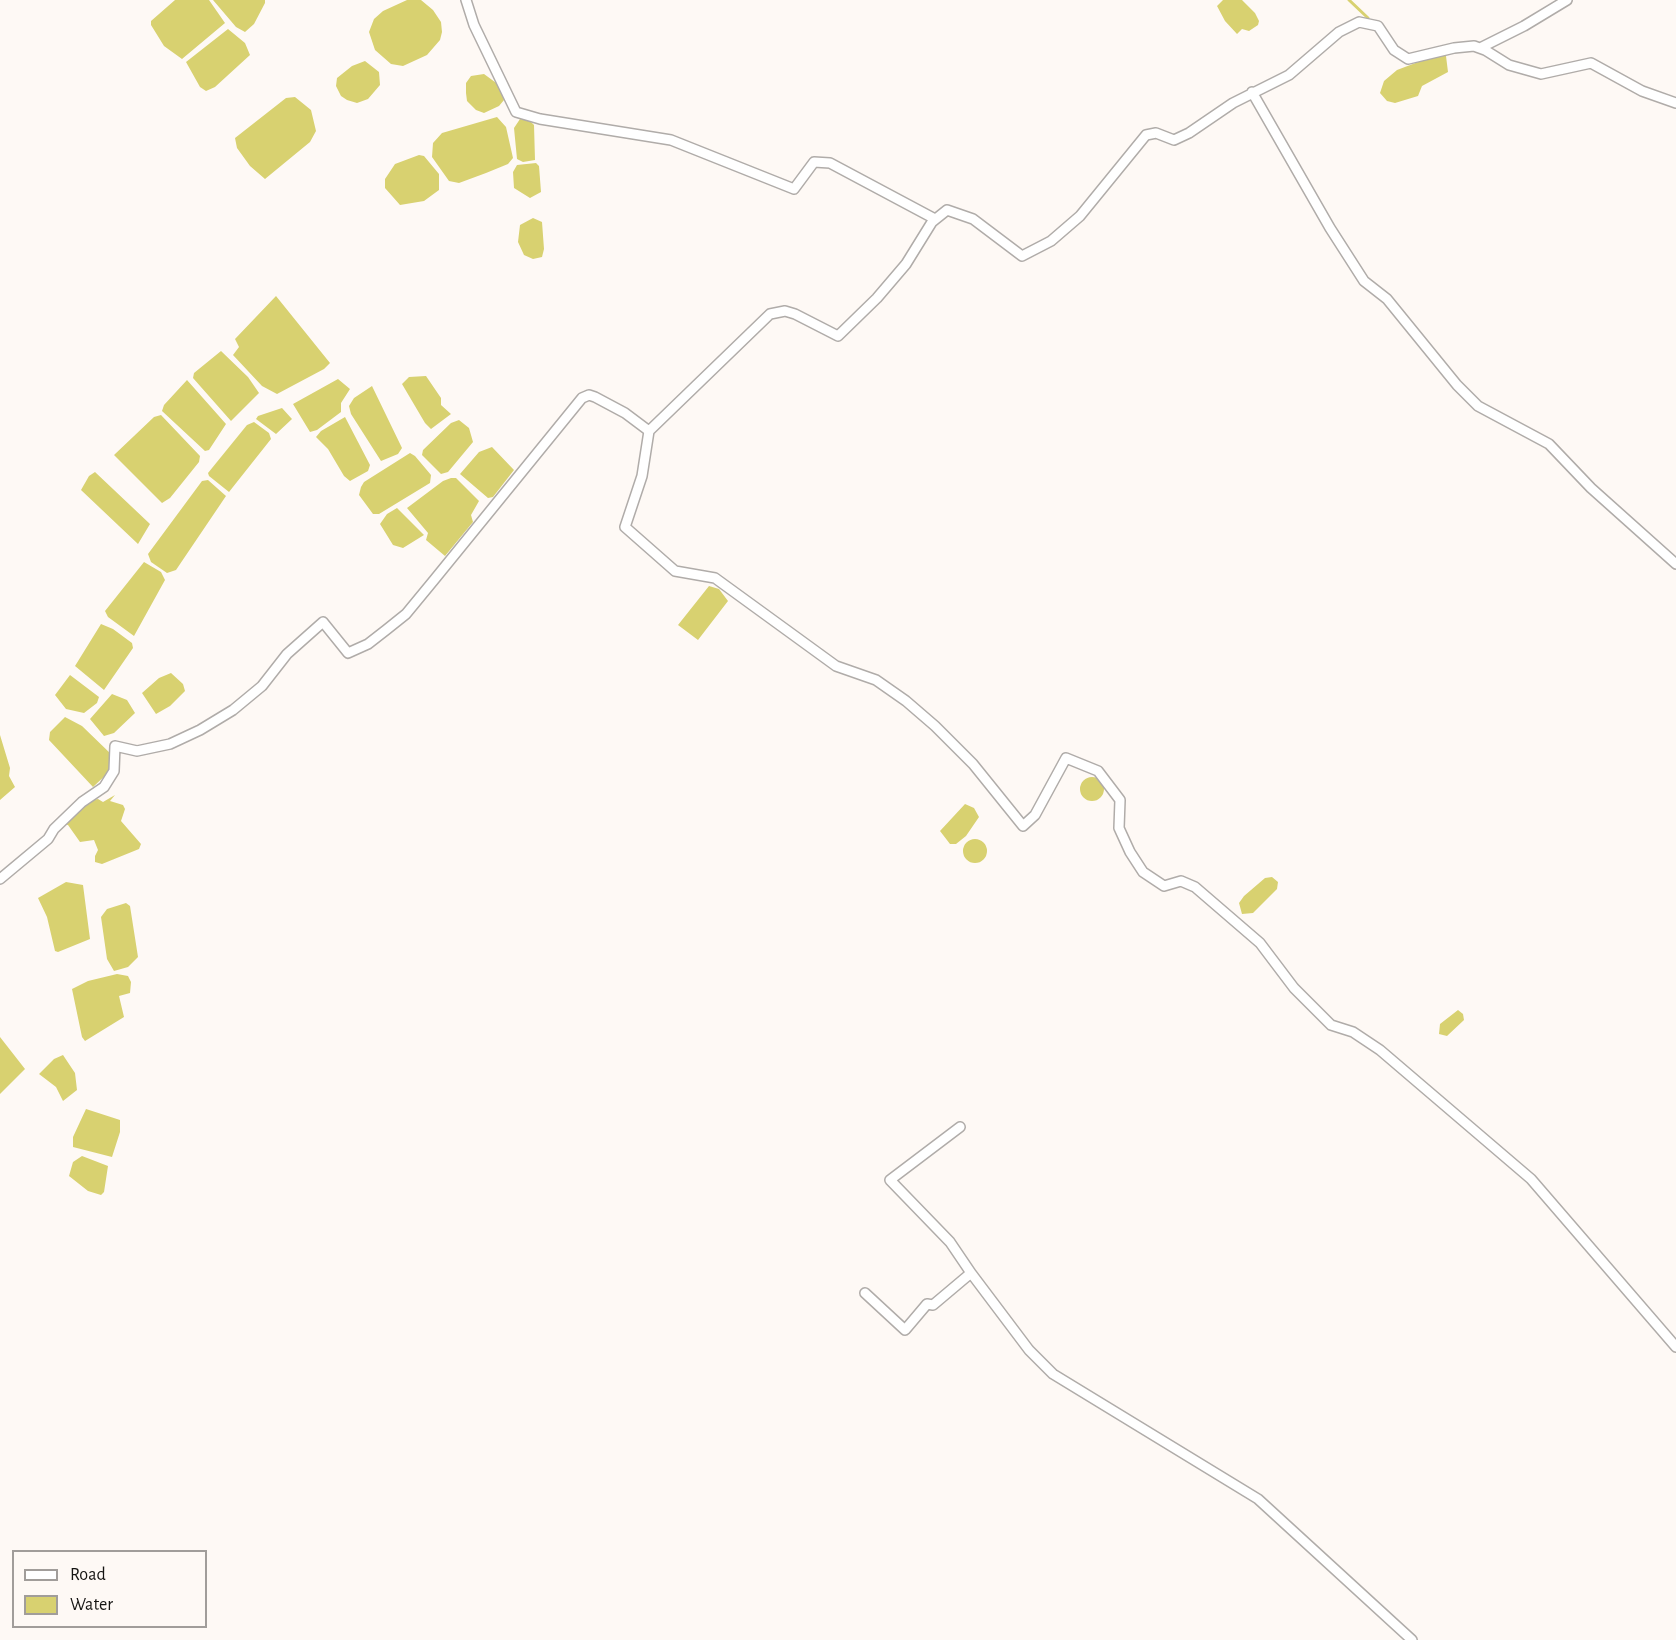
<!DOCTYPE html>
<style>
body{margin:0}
#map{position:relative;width:1676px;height:1640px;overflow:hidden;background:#fef9f5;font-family:"Alegreya Sans",sans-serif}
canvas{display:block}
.legend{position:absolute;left:12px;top:1550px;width:195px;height:78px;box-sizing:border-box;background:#fef9f5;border:2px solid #a19d9a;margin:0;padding:8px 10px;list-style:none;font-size:18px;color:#151412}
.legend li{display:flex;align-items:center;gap:12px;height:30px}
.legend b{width:30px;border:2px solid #a19d9a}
</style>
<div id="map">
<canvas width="1676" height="1640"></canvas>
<ul class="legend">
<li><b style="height:8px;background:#fff"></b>Road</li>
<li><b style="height:16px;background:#d8d170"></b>Water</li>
</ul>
</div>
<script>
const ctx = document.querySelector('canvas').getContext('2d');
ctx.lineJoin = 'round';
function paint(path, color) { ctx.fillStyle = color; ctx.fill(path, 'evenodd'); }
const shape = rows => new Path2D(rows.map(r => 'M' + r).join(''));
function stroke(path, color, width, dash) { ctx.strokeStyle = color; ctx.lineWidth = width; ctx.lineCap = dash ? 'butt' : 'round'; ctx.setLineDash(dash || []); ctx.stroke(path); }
paint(shape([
 [175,0,209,0,225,23,182,59,164,46,151,25,151,21],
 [213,0,265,0,265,3,254,24,245,32,236,27],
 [407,0,421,0,433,10,441,22,442,32,440,40,427,55,403,66,391,64,375,50,369,32,374,19,383,11],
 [1223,0,1242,0,1255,13,1259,21,1258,25,1249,31,1242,29,1237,34,1225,21,1217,6],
 [228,29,245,43,250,55,215,87,206,91,200,87,186,62],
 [1434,56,1446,56,1448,72,1422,86,1418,96,1395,103,1387,101,1380,93,1384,81,1397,70],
 [365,61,379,72,380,85,368,99,357,103,347,100,341,96,336,86,337,78,352,66],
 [484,74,499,85,504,100,499,106,484,113,476,110,467,101,466,93,466,83,471,76],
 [295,97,311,110,316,131,310,142,265,179,250,166,237,148,235,138,286,98],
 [497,117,506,127,513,158,508,164,486,173,459,183,449,181,432,157,433,143,442,133],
 [520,119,530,121,534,125,535,160,523,162,517,159,514,128],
 [419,155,424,156,439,174,439,190,424,201,400,205,385,188,385,179,395,164],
 [536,163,539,166,541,192,530,198,514,188,513,172,517,165],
 [533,218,542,222,544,249,542,257,533,259,524,255,518,242,520,225],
 [276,296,330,363,324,369,277,394,262,386,233,355,239,347,235,339],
 [221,351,248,377,259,393,231,421,193,378,194,373],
 [426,376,441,398,441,405,451,414,431,429,425,423,402,384,409,377],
 [338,379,350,389,341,403,341,412,317,430,310,432,293,404],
 [187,380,226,424,209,450,205,451,162,411,164,405],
 [372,386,402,448,398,454,381,461,351,414,349,406,354,398],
 [282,408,292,419,276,434,256,419,258,416],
 [161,415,200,456,199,462,170,498,162,503,114,455,154,417],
 [345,417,370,465,368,471,350,481,344,476,328,449,316,437,321,431],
 [459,420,469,428,473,442,448,472,441,474,422,455,423,450,451,423],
 [254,422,269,433,271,439,229,492,209,476,208,473,247,425],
 [492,447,514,470,493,497,488,498,460,474,479,452],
 [410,453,415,456,431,475,430,483,379,514,373,514,359,495,361,487,364,482],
 [95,472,150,524,138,544,81,490,89,476],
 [451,478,456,478,479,501,471,515,473,522,445,556,426,540,428,533,407,508,443,481],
 [208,480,226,496,176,570,167,573,151,562,148,554,202,481],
 [397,508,424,535,403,548,393,545,380,524,387,514],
 [144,562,161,572,165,580,134,636,108,617,105,611],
 [709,586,719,589,728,601,698,640,678,625],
 [101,624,113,629,132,643,133,648,104,690,75,666],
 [171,673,183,684,185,691,170,706,156,714,142,693,159,678],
 [70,675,99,697,97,703,84,713,66,709,55,695],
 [112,694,127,700,135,713,114,733,104,736,90,719],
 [65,717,82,726,112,755,109,772,93,787,49,740,50,732],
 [0,735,10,768,9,776,15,787,0,800],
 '1080 789a12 12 0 1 1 24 0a12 12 0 1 1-24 0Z',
 [115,795,110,801,123,805,125,809,121,821,141,844,139,849,102,864,95,862,95,856,98,850,94,840,80,842,68,825,62,824,88,801,98,799,103,802],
 [965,804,974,808,979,817,966,836,956,844,950,844,940,831],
 '963 851a12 12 0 1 1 24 0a12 12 0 1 1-24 0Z',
 [1272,877,1278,882,1277,889,1253,913,1242,914,1239,903,1244,896,1265,878],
 [66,882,83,885,90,939,58,952,55,951,47,917,38,898],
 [126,903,130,906,138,957,128,967,114,971,107,959,101,917,107,909],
 [117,974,128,976,131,982,130,993,119,996,124,1017,85,1041,82,1037,72,989,88,981],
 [1458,1010,1463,1014,1464,1020,1447,1036,1439,1034,1440,1024],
 [0,1037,25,1069,0,1094],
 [63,1055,75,1073,77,1090,63,1101,56,1087,39,1074,54,1059],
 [86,1109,120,1120,120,1132,112,1157,73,1147,73,1137],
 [82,1156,108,1166,104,1192,101,1195,88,1191,69,1176,73,1162]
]), '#d8d170');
stroke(shape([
 [1349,0,1368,18]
]), '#d8d170', 3);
const minor = shape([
 [466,0,474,25,516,112,540,119,671,140,794,189,814,162,830,163,935,219],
 [1480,48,1524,26,1567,0],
 [1252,92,1330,228,1364,281,1387,299,1457,385,1478,406,1549,444,1591,488,1676,564],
 [649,431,642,476,625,527,675,571,715,578,836,666,876,680,906,701,935,726,973,764,1023,826,1035,815,1066,758,1098,771,1120,800,1119,828,1130,852,1143,872,1164,886,1181,881,1195,887,1260,943,1294,988,1331,1025,1353,1032,1380,1050,1531,1179,1676,1347],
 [0,879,48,839,54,829,82,802,104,787,114,771,115,746,137,751,170,744,200,730,233,710,262,686,287,654,323,622,348,653,368,644,386,630,406,614,434,580,582,398,589,395,595,397,625,413,649,431,770,314,785,311,795,314,838,336,877,298,906,264,932,222,947,210,973,219,1022,256,1051,241,1080,216,1146,135,1156,133,1174,140,1189,133,1233,103,1289,75,1339,32,1359,22,1378,26,1394,50,1408,59,1454,48,1474,46,1485,50,1509,65,1541,74,1591,63,1642,91,1676,103],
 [971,1273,1029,1350,1053,1374,1258,1499,1412,1640],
 [865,1293,905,1330,927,1304,933,1305,971,1273,950,1242,890,1180,960,1127]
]);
stroke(minor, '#b0aca9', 12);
stroke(minor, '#fff', 9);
</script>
